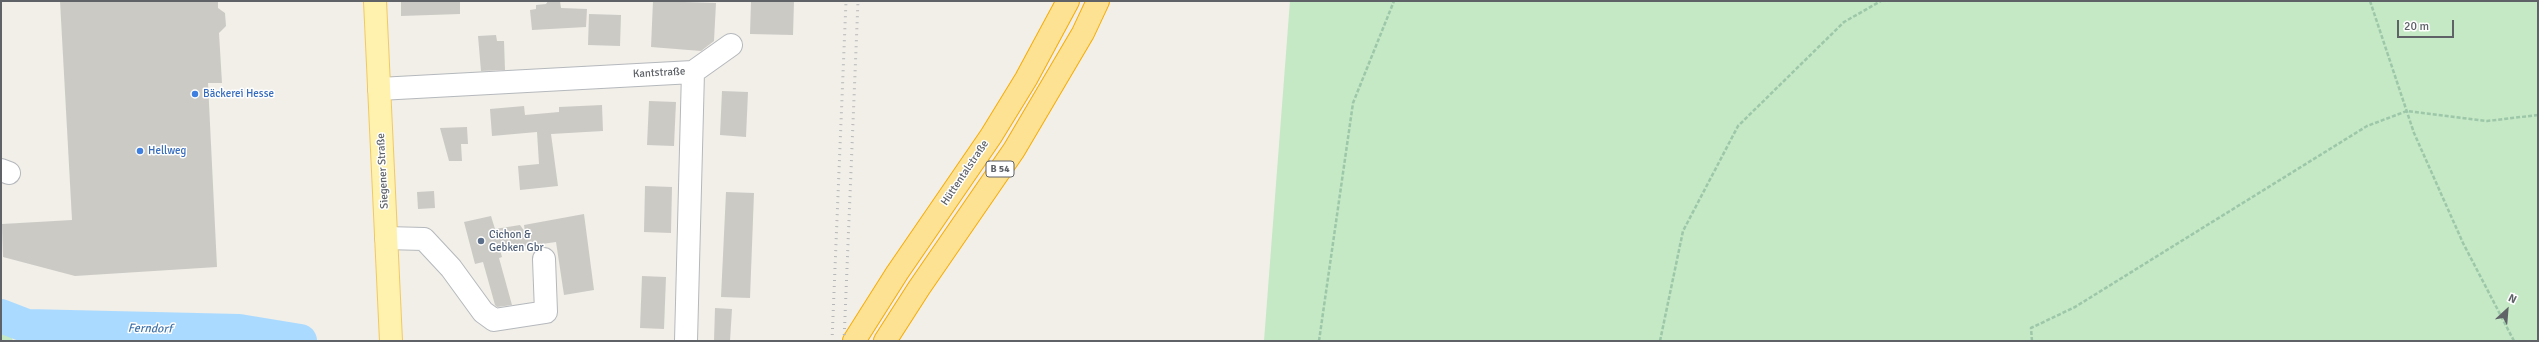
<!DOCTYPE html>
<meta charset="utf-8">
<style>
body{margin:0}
#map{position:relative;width:2539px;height:342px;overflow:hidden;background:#f1efe8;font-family:Signika,sans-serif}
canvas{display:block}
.frame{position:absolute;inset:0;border:2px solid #5f6368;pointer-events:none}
.north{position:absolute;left:2487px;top:290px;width:40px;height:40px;-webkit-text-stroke:3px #fff;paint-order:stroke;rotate:26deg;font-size:11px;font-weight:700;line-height:16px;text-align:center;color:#5f6368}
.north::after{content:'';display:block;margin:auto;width:14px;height:18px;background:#5f6368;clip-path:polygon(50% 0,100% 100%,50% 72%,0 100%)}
.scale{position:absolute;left:2397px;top:20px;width:57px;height:18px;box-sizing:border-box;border:2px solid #5f6368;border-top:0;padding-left:5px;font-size:12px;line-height:14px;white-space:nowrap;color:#5f6368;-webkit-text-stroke:3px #fff;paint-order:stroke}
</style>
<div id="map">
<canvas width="2539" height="342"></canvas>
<div class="frame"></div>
<div class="north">N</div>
<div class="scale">20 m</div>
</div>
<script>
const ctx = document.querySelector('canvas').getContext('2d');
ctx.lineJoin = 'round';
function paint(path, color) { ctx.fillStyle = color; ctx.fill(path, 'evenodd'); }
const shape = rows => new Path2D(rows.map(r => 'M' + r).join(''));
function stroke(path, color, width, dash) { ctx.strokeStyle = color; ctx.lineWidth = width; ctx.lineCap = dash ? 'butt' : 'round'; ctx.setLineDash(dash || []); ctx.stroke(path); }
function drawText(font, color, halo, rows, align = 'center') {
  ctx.font = font + ' Signika,sans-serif'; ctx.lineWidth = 3; ctx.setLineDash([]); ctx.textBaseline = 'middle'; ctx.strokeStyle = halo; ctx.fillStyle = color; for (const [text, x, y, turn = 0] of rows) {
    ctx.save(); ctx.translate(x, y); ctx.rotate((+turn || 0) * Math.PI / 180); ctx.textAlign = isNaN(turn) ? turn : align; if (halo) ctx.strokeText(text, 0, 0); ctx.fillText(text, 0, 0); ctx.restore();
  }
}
paint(shape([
 [1290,1,2538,1,2538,341,1264,341],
 [1,306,13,341,1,341]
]), '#c5e8c5');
stroke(shape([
 [1,316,27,326,239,331,300,341]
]), '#aadaff', 34);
paint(shape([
 [60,1,218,1,218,8,225,13,226,26,219,33,222,83,208,83,217,267,75,276,3,257,2,224,72,220],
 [401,1,460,1,460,14,401,16],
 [548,1,560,1,561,8,587,9,586,27,532,30,530,10,536,9,536,5,546,4],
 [653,1,716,3,714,41,701,51,651,47],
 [751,1,794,1,793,35,750,34],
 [589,14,621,15,620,46,588,45],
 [496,35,497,41,504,41,505,70,481,71,478,36],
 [722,91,748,92,746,137,720,135],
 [649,101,676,102,674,146,647,145],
 [602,105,603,131,551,134,558,186,520,190,518,166,539,164,537,132,492,136,490,109,524,106,525,115,559,112,559,107],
 [467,127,468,144,461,144,462,161,449,161,440,128],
 [645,186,672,187,671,233,644,232],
 [434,191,435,208,418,209,417,192],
 [726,192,754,193,750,298,721,297],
 [584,214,594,290,564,295,556,242,500,250,502,257,499,258,512,305,497,307,495,305,483,262,475,264,464,222,491,216,495,229,520,225,525,232,524,225],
 [642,276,666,277,664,329,640,328],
 [715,308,732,309,730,341,714,341]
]), '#cccac5');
const minor = shape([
 [693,72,731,45],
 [379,89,693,72,686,341],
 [1,170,9,173],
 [386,238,424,239,451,268,483,312,494,320,546,312,544,259]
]);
const major = shape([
 [375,1,391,341]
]);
const highway = shape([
 [854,341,897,273,991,136,1026,79,1068,1],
 [885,341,919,288,1014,150,1083,33,1098,1]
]);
stroke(minor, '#b5b8bc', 24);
stroke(major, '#f2c960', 24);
stroke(highway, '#f9ab00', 24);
stroke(shape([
 [2370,1,2414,133,2463,243,2514,341],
 [1319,341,1353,103,1394,1],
 [1660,341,1683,231,1738,126,1844,22,1881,1],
 [2032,341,2031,328,2075,307,2367,126,2407,111,2487,121,2538,115]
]), '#9cc7a9', 2.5, [4, 2]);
stroke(minor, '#fff', 22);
stroke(major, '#fff2af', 22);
stroke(highway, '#fde293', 22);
stroke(shape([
 [832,341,846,1],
 [844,341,858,1]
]), '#b6b7b8', 3, [1, 5]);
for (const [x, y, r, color] of [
 [195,94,4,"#3f7fe0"],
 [140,151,4,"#3f7fe0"],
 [481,241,4,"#5c6f8a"]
]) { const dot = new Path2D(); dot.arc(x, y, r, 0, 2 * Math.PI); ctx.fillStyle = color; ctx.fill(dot); stroke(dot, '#fff', 1.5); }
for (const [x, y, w] of [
 [1000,169,28]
]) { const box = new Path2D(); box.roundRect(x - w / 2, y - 8, w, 16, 3); ctx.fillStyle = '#fff'; ctx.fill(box); stroke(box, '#5f6368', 1); }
drawText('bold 10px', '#5f6368', null, [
 ["B 54",1000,169]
]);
drawText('11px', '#5f6368', '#fff', [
 ["Kantstraße",659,73,-3],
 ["Siegener Straße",383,171,-93],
 ["Hüttentalstraße",965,173,-56]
]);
drawText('11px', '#366cbe', '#fff', [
 ["Bäckerei Hesse",203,94],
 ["Hellweg",148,151]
], 'left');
drawText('11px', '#4e5e75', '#fff', [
 ["Cichon &",489,235],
 ["Gebken Gbr",489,248]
], 'left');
drawText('italic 12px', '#4174aa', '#fff', [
 ["Ferndorf",150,329,1]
]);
</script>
